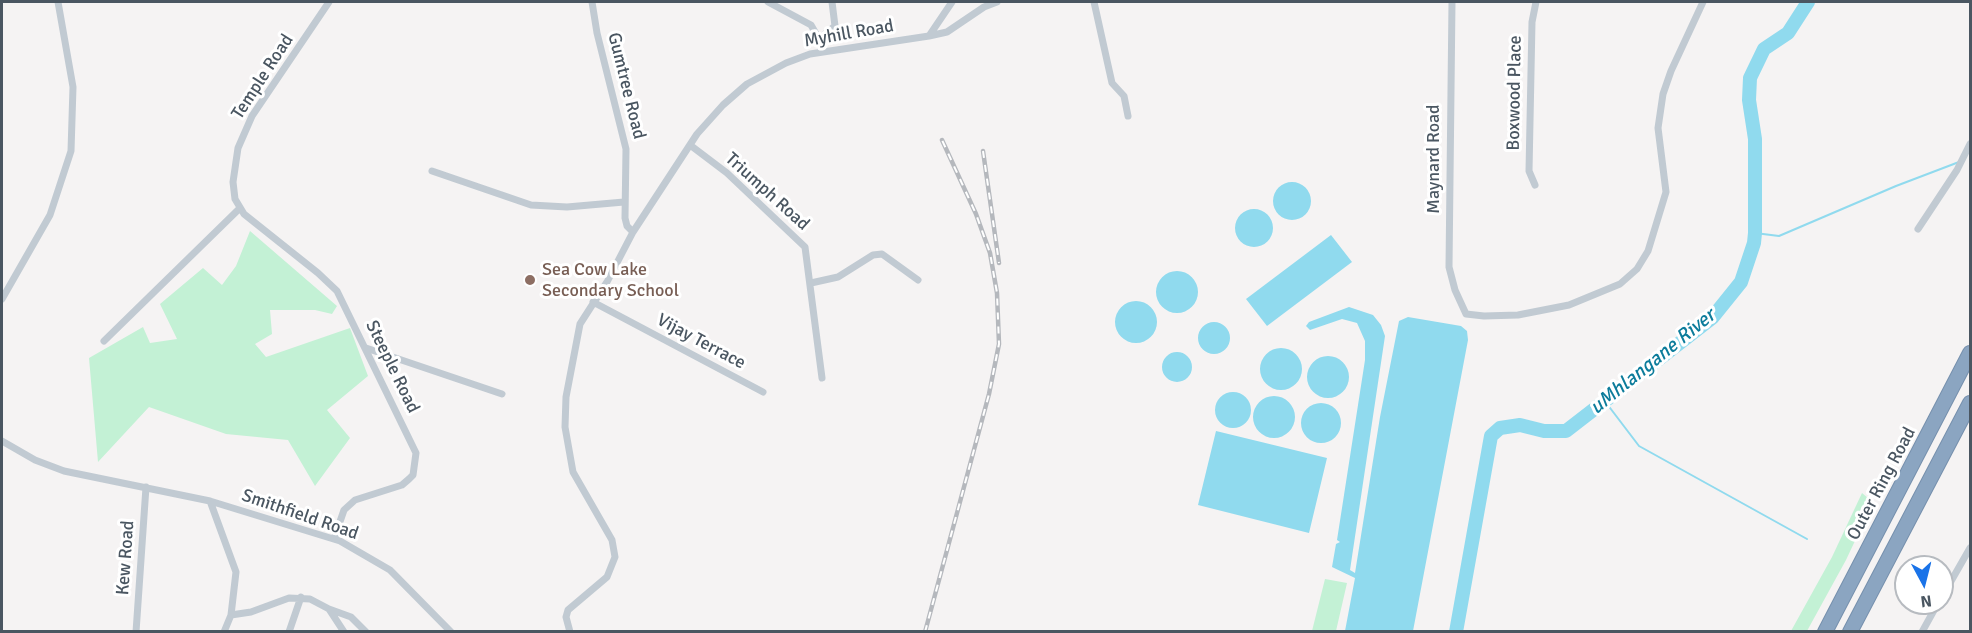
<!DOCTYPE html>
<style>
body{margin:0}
#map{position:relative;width:1972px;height:633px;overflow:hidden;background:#f5f3f3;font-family:Signika,sans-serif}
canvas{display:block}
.frame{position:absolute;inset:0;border:3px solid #4a5661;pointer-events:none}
.north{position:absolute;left:1894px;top:555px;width:60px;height:60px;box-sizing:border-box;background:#fff;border:2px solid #b7bbc0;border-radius:50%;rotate:173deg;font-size:16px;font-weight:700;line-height:24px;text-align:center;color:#4a5661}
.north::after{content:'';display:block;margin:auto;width:21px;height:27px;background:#1a73e8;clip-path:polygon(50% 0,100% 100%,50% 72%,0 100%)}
</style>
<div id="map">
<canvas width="1972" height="633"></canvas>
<div class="frame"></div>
<div class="north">N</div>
</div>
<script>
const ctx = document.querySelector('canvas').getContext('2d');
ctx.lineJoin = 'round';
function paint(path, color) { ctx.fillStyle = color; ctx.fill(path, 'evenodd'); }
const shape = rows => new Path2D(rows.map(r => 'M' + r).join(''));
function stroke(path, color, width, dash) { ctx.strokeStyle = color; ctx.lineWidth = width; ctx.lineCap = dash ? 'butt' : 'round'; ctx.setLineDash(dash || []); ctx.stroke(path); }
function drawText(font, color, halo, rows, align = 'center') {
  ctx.font = font + ' Signika,sans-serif'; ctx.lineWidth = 6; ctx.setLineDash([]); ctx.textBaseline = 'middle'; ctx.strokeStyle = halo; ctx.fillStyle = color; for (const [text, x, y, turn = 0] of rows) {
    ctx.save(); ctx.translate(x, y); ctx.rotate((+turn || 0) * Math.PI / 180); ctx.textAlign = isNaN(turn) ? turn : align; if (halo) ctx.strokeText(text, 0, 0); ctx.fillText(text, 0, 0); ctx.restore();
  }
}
paint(shape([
 [250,231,337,306,332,314,315,310,270,310,272,334,255,344,266,357,350,328,368,376,327,410,350,438,315,486,288,440,226,434,149,407,98,462,89,358,143,327,150,343,177,339,160,304,203,268,222,285,236,266],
 [1862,493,1868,498,1869,511,1846,560,1807,631,1791,631,1832,557],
 [1325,579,1347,583,1336,631,1312,631]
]), '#c3f1d5');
paint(shape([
 '1273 201a19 19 0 1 1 38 0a19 19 0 1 1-38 0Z',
 '1235 228a19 19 0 1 1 38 0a19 19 0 1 1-38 0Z',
 [1331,235,1352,262,1267,326,1246,299],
 '1156 292a21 21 0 1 1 42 0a21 21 0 1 1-42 0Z',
 '1115 322a21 21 0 1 1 42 0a21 21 0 1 1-42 0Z',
 [1349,307,1373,315,1381,325,1385,336,1350,570,1355,573,1380,417,1399,321,1408,317,1461,326,1467,331,1468,340,1413,631,1345,631,1355,578,1332,567,1336,544,1340,542,1337,540,1365,360,1365,341,1357,323,1342,319,1310,330,1306,326,1309,322],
 '1198 338a16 16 0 1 1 32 0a16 16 0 1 1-32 0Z',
 '1260 369a21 21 0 1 1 42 0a21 21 0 1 1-42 0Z',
 '1162 367a15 15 0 1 1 30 0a15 15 0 1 1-30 0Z',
 '1307 377a21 21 0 1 1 42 0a21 21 0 1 1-42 0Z',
 '1215 410a18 18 0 1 1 36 0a18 18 0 1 1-36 0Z',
 '1253 417a21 21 0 1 1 42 0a21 21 0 1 1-42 0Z',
 '1301 423a20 20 0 1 1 40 0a20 20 0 1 1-40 0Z',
 [1216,431,1327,458,1309,533,1198,505]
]), '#90daee');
stroke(shape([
 [1755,233,1779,236,1896,186,1959,162],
 [1604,400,1639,446,1807,539]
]), '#90daee', 2);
stroke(shape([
 [1456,632,1491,436,1500,428,1520,425,1544,431,1566,431,1712,318,1741,282,1754,243,1755,233,1755,139,1749,100,1750,78,1764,49,1788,33,1808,2]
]), '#90daee', 14);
const highway = shape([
 [1825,632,1970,353],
 [1850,632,1970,403]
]);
stroke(highway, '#7690ad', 16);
stroke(shape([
 [329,2,252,116,238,148,233,182,235,199,244,214,318,273,337,291,416,453,413,475,409,479,402,485,355,500,344,510,334,539],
 [592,2,597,33,626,149,625,218,627,226,633,232],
 [768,2,811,25,819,39,822,52],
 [1094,2,1112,83,1124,96,1128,116],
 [1452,2,1449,267,1455,290,1466,314,1484,316,1518,315,1569,305,1620,284,1637,269,1648,251,1666,192,1658,128,1663,94,1671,71,1703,2],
 [929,36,947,32,984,7,997,2],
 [819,39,835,26,832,2],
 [690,145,727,173,805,247,822,378],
 [432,171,531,205,567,207,624,202],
 [1535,185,1529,171,1532,22,1536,2],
 [1918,229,1957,170,1970,144],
 [811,283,838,277,873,255,882,254,918,280],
 [2,299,50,215,71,151,73,87,58,2],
 [593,302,763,392],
 [104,341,239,209],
 [366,348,502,394],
 [2,441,35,460,64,471,210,501,340,541,390,570,451,632],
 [210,501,236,572,231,615,224,632],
 [1942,597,1970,548],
 [329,609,351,617,366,632],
 [231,615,251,612,289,598,310,599,329,609,344,632],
 [136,632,146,487],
 [289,632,301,597],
 [570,632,566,617,568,610,607,577,615,557,612,540,573,472,565,427,566,397,580,324,607,282,633,232,697,134,723,105,747,84,786,63,810,54,929,36,952,2],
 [1922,632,1938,603]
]), '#c1cad2', 7);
stroke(highway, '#8ba5c1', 14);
const rail = shape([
 [983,151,999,263],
 [925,632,989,394,999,344,997,293,990,253,976,214,942,140]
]);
stroke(rail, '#b5b8bd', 4.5);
stroke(rail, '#fff', 2, [7]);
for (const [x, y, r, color] of [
 [530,280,6,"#8d6e63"]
]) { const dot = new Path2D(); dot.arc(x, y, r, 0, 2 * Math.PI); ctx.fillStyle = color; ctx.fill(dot); stroke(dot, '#fff', 2); }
drawText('18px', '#4a5661', '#fff', [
 ["Myhill Road",849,34,-10],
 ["Temple Road",263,77,-57],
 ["Gumtree Road",626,86,76],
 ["Boxwood Place",1515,93,-89],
 ["Maynard Road",1434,159,-90],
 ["Triumph Road",767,192,42],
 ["Vijay Terrace",701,342,28],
 ["Steeple Road",392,367,64],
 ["Outer Ring Road",1882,484,-62],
 ["Smithfield Road",300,515,19],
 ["Kew Road",126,558,-86]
]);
drawText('18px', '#785e54', '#fff', [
 ["Sea Cow Lake",542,270],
 ["Secondary School",542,291]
], 'left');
drawText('italic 20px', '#0c7c9b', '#fff', [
 ["uMhlangane River",1653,362,-39]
]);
</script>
